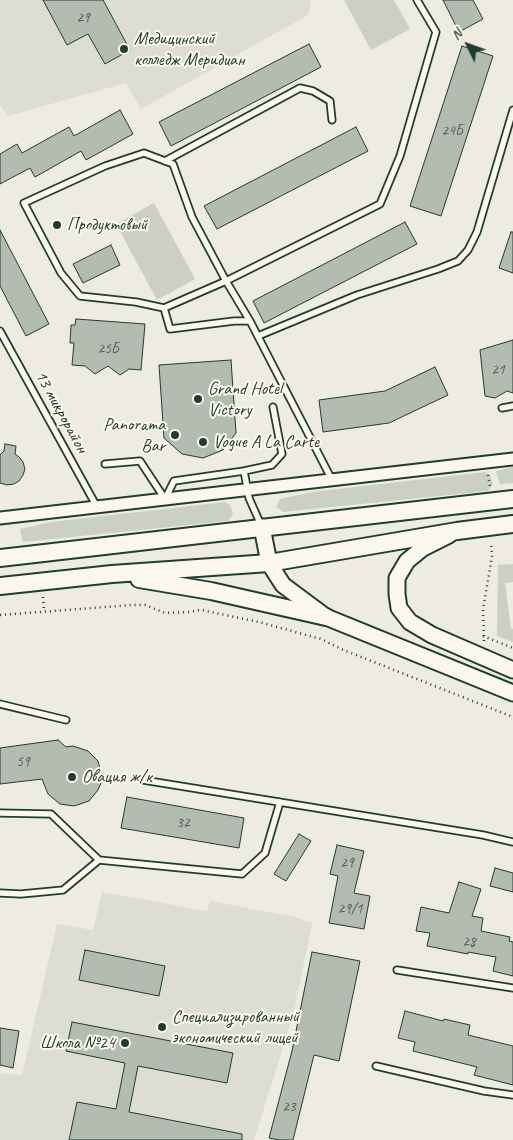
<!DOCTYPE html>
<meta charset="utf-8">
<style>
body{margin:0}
#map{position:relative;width:513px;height:1140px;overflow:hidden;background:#eeece1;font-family:Caveat,sans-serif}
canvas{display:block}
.north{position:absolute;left:443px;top:20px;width:50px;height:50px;-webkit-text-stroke:4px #fbf7ec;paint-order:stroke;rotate:312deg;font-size:14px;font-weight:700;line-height:20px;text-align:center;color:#1f3d34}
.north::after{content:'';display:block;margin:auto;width:18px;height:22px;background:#1f3d34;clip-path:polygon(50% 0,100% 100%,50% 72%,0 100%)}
</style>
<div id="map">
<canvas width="513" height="1140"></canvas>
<div class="north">N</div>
</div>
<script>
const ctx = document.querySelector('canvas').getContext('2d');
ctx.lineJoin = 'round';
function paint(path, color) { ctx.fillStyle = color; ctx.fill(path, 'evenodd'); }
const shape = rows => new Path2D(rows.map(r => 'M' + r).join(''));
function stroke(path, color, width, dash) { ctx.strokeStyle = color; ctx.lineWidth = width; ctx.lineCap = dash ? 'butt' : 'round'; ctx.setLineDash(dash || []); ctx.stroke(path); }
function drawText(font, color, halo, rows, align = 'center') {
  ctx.font = font + ' Caveat,sans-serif'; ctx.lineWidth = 4; ctx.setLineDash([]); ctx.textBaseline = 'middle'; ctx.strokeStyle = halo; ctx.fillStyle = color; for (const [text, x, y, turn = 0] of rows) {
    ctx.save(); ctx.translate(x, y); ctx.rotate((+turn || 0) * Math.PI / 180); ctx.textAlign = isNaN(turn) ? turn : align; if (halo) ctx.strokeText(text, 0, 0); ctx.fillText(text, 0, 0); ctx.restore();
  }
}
paint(shape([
 [0,0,311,0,308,15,141,109,126,83,8,116,0,105],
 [102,892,207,911,210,901,295,917,312,923,294,1012,254,1140,0,1140,0,1073,22,1075,57,924,93,930]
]), '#ddddd2');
paint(shape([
 [344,0,394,0,410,29,371,50],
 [154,203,195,279,157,300,116,224],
 [513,467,513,483,500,484,496,471],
 [485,472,490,475,493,484,488,491,283,512,276,507,280,499,312,492],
 [225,502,230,505,233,514,228,521,23,542,20,529,51,522],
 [513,564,513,582,505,583,511,628,513,629,513,642,497,636,498,565]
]), '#cbcfc4');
const building = shape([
 [43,0,103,0,130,50,105,64,88,34,67,45,43,0],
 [443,0,473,0,483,19,459,32,443,0],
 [309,44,321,67,171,146,159,122,309,44],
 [462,46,493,56,441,216,410,206,462,46],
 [120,110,133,134,86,160,81,151,35,177,30,168,0,184,0,154,17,144,22,153,69,127,74,136,120,110],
 [356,127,368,151,217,229,204,206,356,127],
 [405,222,417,244,264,323,253,301,405,222],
 [0,230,49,324,26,336,0,286,0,230],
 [511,232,513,232,513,273,499,268,511,232],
 [111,245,120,265,83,283,73,264,111,245],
 [76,319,145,324,141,370,129,369,120,375,108,366,95,374,85,366,72,365,74,343,70,343,71,325,75,325,76,319],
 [513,340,513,393,507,391,495,398,485,396,480,350,513,340],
 [231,360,236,433,223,450,203,458,182,454,164,438,159,365,231,360],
 [435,367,448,395,389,423,323,432,319,400,385,391,435,367],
 [5,444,16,446,15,454,19,457,23,462,25,469,23,475,19,481,14,484,7,485,0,483,0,455,4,451,5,444],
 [58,740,66,747,73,746,88,751,98,761,102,776,101,783,98,790,89,801,74,806,60,804,48,794,42,779,0,784,0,748,58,740],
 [127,797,244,818,239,848,121,828,127,797],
 [299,834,311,841,286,881,274,874,299,834],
 [337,845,364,851,354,893,370,896,364,929,329,923,338,876,330,874,337,845],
 [495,868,513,873,513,892,490,886,495,868],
 [459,882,481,889,472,916,483,918,481,931,510,937,509,941,513,942,513,976,493,971,496,957,468,952,468,954,427,946,430,933,416,931,421,907,449,913,459,882],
 [85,950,165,966,159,996,79,980,85,950],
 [312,952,360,961,339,1061,314,1055,293,1140,279,1140,269,1138,292,1051,312,952],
 [405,1011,443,1021,444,1019,470,1025,468,1035,513,1046,513,1085,474,1075,477,1067,413,1051,415,1042,398,1038,405,1011],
 [72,1022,233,1053,227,1083,138,1066,129,1112,242,1134,242,1140,69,1140,77,1102,116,1109,125,1063,66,1051,72,1022],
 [0,1028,19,1031,13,1068,0,1065,0,1028]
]);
paint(building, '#b4bbb0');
stroke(building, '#1f3d34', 1);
const service = shape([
 [165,161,300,88,313,91,330,101,332,120],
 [164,308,136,302,80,296,61,273,24,203,105,166,144,153,173,164,192,217,226,281,250,321],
 [0,331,97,507],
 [258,336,357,295,438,269,458,261,468,250,477,232,513,110],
 [502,408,513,406],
 [105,464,140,461,165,499],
 [244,471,272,465,282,454,273,407],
 [332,480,250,321,234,321,170,329,164,308,226,281,380,204,400,156,436,32,417,0],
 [165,499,174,481,244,471,249,498,261,525],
 [0,704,66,720],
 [143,780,483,835,513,842],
 [0,813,51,814,99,860,242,874,265,853,280,802],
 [0,893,21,894,63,890,99,860],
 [397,970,513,988],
 [376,1066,484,1091,513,1095]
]);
const minor = shape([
 [0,518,513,459]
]);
const tertiary = shape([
 [262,527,269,563,283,585,326,617,513,693],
 [449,535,423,548,407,561,397,578,397,594,399,608,410,622,432,635,513,670]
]);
const secondary = shape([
 [0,558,513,499],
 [139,579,211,591,326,617],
 [0,586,112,574,269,563,457,531,513,524]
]);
stroke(service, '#1f3d34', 9);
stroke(minor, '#1f3d34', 15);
stroke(tertiary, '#1f3d34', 19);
stroke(secondary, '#1f3d34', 20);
stroke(shape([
 [488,475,490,487],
 [43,597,44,611],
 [0,615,132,605,145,605,165,613,189,612,201,610,259,622,321,639,341,649,513,717],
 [483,636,513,648],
 [484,641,483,609,492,557,491,542]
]), '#1f3d34', 2.5, [1, 4]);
stroke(service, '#fbf7ec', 5.5);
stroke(minor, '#fbf7ec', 11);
stroke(tertiary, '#fbf7ec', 15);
stroke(secondary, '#fbf7ec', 16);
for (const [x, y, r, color] of [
 [124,49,5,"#1f3d34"],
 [57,225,5,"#1f3d34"],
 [198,399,5,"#1f3d34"],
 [175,435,5,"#1f3d34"],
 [203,442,5,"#1f3d34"],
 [72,777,5,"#1f3d34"],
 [162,1027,5,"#1f3d34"],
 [125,1043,5,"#1f3d34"]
]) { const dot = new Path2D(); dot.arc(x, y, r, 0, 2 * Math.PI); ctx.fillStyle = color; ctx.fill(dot); stroke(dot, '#fbf7ec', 2); }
drawText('15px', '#445c53', null, [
 ["29",83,18],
 ["24Б",452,131],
 ["25Б",108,349],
 ["21",498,370],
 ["59",23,762],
 ["32",183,823],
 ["29",347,863],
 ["29/1",350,909],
 ["28",469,942],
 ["23",289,1107]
]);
drawText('18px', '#1f3d34', '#fbf7ec', [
 ["Медицинский",134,39],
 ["колледж Меридиан",134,60],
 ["Продуктовый",67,225],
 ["Grand Hotel",208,389],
 ["Victory",208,410],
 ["Panorama",165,425,"right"],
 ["Bar",165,446,"right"],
 ["Vogue A La Carte",213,442],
 ["Овация ж/к",82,777],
 ["Специализированный",172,1017],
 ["экономический лицей",172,1038],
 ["Школа №24",115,1043,"right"]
], 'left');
drawText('18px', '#1f3d34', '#fbf7ec', [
 ["13 микрорайон",61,412,61]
]);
</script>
